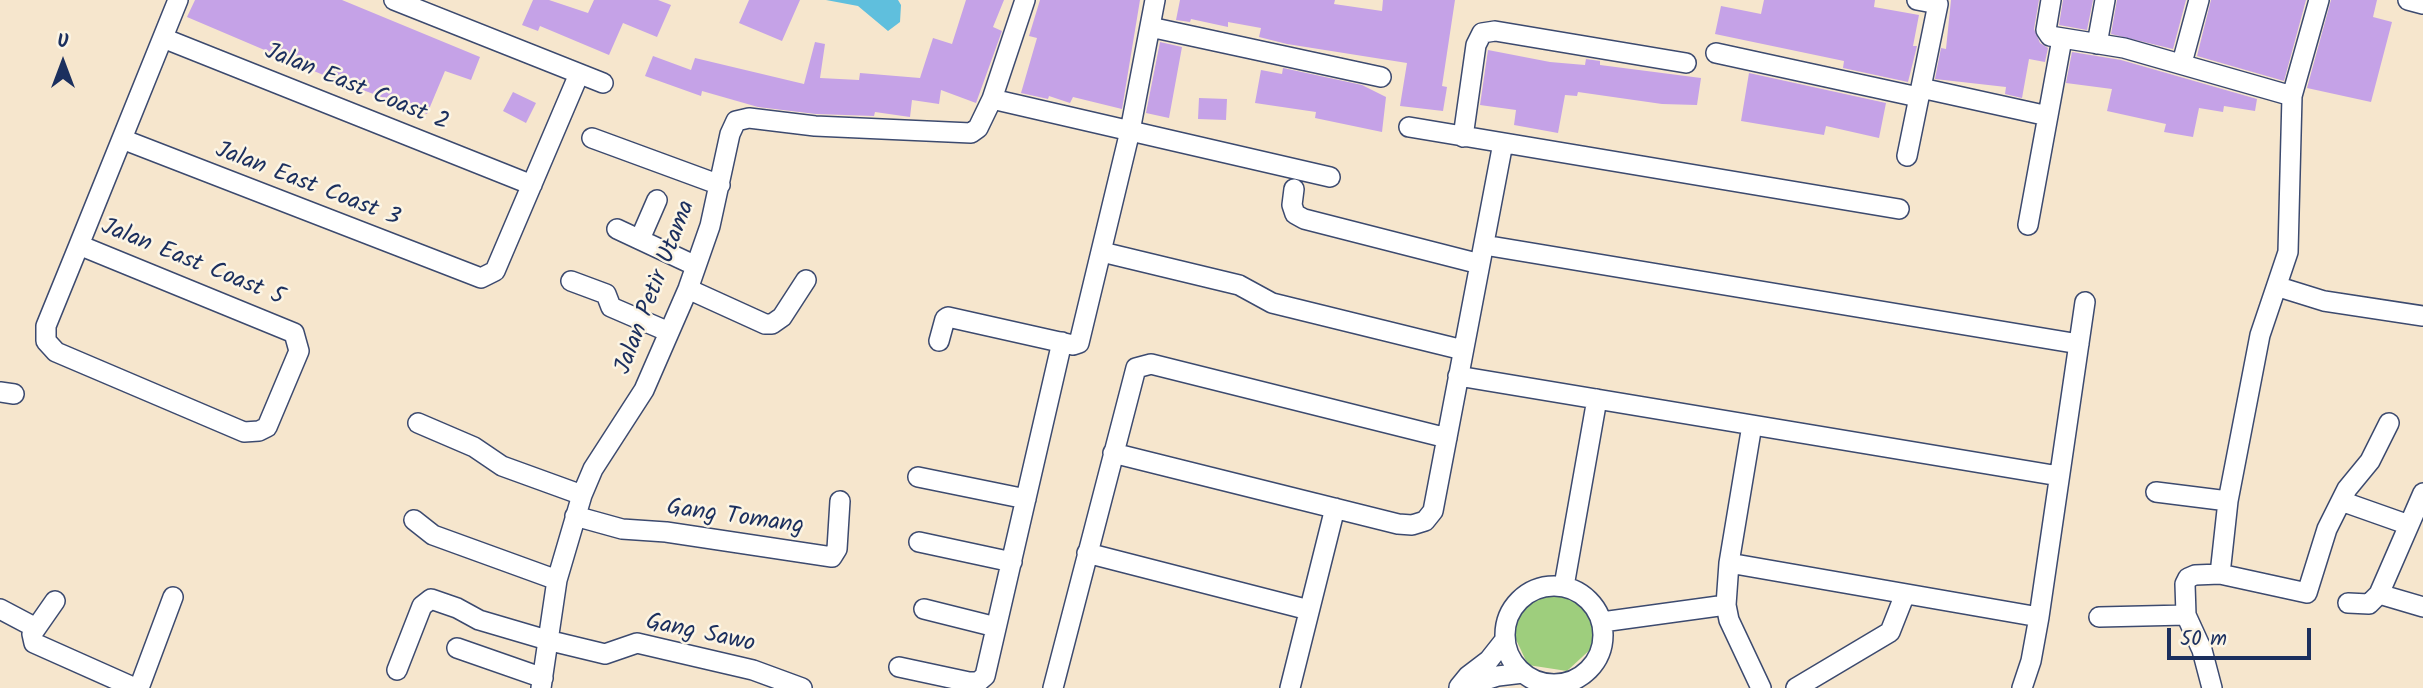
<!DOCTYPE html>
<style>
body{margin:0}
#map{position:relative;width:2423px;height:688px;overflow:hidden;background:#f6e6cd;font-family:Kalam,sans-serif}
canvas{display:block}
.north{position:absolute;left:28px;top:28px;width:70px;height:70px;-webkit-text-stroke:5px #fcf5e5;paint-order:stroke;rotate:0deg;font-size:19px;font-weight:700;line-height:28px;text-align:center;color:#1b2f5e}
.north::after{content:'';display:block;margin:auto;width:24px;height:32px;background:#1b2f5e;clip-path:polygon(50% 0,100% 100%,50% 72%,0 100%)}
.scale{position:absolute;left:2167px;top:628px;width:144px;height:32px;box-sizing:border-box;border:4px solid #1b2f5e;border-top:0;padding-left:9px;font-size:21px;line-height:24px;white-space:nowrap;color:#1b2f5e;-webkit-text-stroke:5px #fcf5e5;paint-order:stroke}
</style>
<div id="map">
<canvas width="2423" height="688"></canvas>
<div class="north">U</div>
<div class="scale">50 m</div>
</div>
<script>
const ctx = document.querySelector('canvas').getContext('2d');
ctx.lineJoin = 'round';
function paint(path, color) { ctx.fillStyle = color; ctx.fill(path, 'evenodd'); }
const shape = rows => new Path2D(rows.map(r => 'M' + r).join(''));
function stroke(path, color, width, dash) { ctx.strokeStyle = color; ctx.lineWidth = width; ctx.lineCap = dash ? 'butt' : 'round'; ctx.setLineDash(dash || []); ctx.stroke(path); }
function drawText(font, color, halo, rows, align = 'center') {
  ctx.font = font + ' Kalam,sans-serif'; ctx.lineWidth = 5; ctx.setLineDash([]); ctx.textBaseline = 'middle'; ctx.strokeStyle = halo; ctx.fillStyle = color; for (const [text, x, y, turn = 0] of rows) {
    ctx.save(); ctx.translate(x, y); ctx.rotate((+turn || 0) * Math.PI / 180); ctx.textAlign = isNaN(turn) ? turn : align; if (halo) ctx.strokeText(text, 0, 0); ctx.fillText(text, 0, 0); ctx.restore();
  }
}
paint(shape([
 [1561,584,1594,607,1594,646,1567,671,1528,665,1511,629,1527,592]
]), '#9ece7d');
paint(shape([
 [826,0,898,0,901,5,900,22,888,31,858,6]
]), '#5fbfdd');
paint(shape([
 [195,0,342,0,480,57,471,80,445,71,427,114,328,77,187,17],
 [533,0,549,0,588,13,594,0,658,0,671,5,657,37,623,23,609,55,540,26,538,31,522,25],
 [749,0,800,0,782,41,739,23],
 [966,0,1004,0,993,27,1002,31,976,103,941,90,939,104,912,100,910,117,875,112,874,116,816,114,758,107,702,91,701,96,645,76,653,56,691,70,695,58,804,84,815,42,825,44,820,78,859,80,860,73,920,78,933,38,952,44],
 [1040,0,1140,0,1122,109,1073,97,1070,103,1049,96,1048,99,1021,93,1037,38,1029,36],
 [1180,0,1335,0,1334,4,1382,11,1383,0,1455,0,1442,86,1447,87,1443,111,1400,106,1407,63,1287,44,1259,37,1261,28,1228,22,1228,27,1191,19,1190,22,1176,20],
 [1764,0,1875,0,1874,7,1919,15,1913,46,1917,46,1908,82,1843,68,1844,61,1715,34,1721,6,1761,14],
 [1951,0,2039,0,2034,29,2040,43,2048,48,2045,62,2029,59,2022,98,2005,94,2006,87,1935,79,1941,48,1946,49],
 [2063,0,2093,0,2087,30,2059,25],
 [2117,0,2186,0,2173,49,2111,34],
 [2211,0,2306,0,2284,81,2197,56],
 [2331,0,2377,0,2373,17,2392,22,2371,102,2307,88],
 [1160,42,1182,47,1169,118,1146,113],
 [1488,50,1550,62,1585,65,1586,59,1600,61,1600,65,1701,78,1697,105,1662,104,1578,92,1577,96,1565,95,1558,133,1514,125,1516,110,1480,105],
 [2072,52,2121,60,2257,99,2255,111,2224,106,2223,112,2199,108,2193,137,2164,132,2166,124,2107,111,2112,89,2066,83],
 [1283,68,1362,85,1386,97,1382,132,1315,118,1316,112,1255,103,1261,70,1282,74],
 [1749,73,1886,103,1879,138,1826,126,1824,135,1741,121],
 [513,92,536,103,526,123,503,111],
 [1199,98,1227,99,1226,120,1198,119]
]), '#c5a2e7');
const minor = shape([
 [394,0,603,83],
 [2051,0,2046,30,2050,36,2124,48,2292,96],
 [2408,0,2423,4],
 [1150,27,1381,77],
 [163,38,532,185],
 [2097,44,2105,0],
 [1716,53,1918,97],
 [2182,63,2199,0],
 [1921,88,2048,116],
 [992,99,1330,177],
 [1409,127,1899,209],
 [1463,137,1476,45,1482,33,1495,31,1686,63],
 [592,138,720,185],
 [122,139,481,278,495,271,579,74],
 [1907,156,1938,4,1917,0],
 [1294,189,1292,205,1295,214,1304,219,1480,264],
 [2028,225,2062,39],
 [617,229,696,266],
 [640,239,657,200],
 [79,245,294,333,299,351,267,427,259,431,244,432,56,352,46,341,46,326,79,245,178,0],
 [1484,245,2079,344],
 [1102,252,1239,285,1272,303,1463,350],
 [571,281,606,294,611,307,669,332],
 [2279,287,2324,301,2423,316],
 [688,289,765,324,772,324,782,317,806,280],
 [939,341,945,319,948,317,1073,345,1079,343,1130,131,1155,0],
 [1458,376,2059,476],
 [0,392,14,394],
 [418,423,474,447,502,466,582,495],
 [1113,453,1398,524,1412,525,1425,521,1433,511,1503,143],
 [918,477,1026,499],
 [2156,492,2228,501],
 [2341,501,2409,525],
 [575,516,622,529,666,532,832,557,837,549,840,501],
 [414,520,433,535,557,580],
 [919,542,1012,562],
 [1087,553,1309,610],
 [1729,563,2039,617],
 [2220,574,2228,501,2260,335,2288,252,2292,96,2319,0],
 '1505 635a49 49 0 1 1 98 0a49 49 0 1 1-98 0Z',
 [1564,586,1597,399],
 [2379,594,2423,493],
 [55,601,32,634,34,643,135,688],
 [2348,603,2369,604,2379,594,2423,607],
 [1726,605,1729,563,1752,425],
 [0,609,36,628],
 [924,609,996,627],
 [2099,617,2186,615],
 [1602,622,1726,605,1729,620,1761,688],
 [457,648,543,678],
 [899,667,969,682,978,682,985,676,1062,342],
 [397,670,422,606,431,599,457,608,479,620,547,640,605,654,637,643,753,670,802,688],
 [1459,687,1468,676,1489,660,1504,641],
 [139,688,173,597],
 [541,688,557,580,582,495,593,469,644,390,688,289,710,226,730,134,736,121,749,118,815,126,971,133,978,128,992,99,1025,0],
 [1053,688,1136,368,1151,364,1447,438],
 [1290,688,1335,508],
 [1459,688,1498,676,1523,673],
 [1796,688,1890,632,1905,594],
 [2022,688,2031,661,2039,617,2085,302],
 [2212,688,2202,650,2186,615,2185,584,2188,578,2195,575,2220,574,2307,593,2327,529,2347,489,2370,461,2389,423]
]);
stroke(minor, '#3c4a6f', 22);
stroke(minor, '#fff', 19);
drawText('24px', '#1b2f5e', '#fcf5e5', [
 ["Jalan East Coast 2",356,89,22],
 ["Jalan East Coast 3",307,186,21],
 ["Jalan East Coast 5",192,264,22],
 ["Jalan Petir Utama",657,288,-69],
 ["Gang Tomang",735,519,8],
 ["Gang Sawo",700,635,12]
]);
</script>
